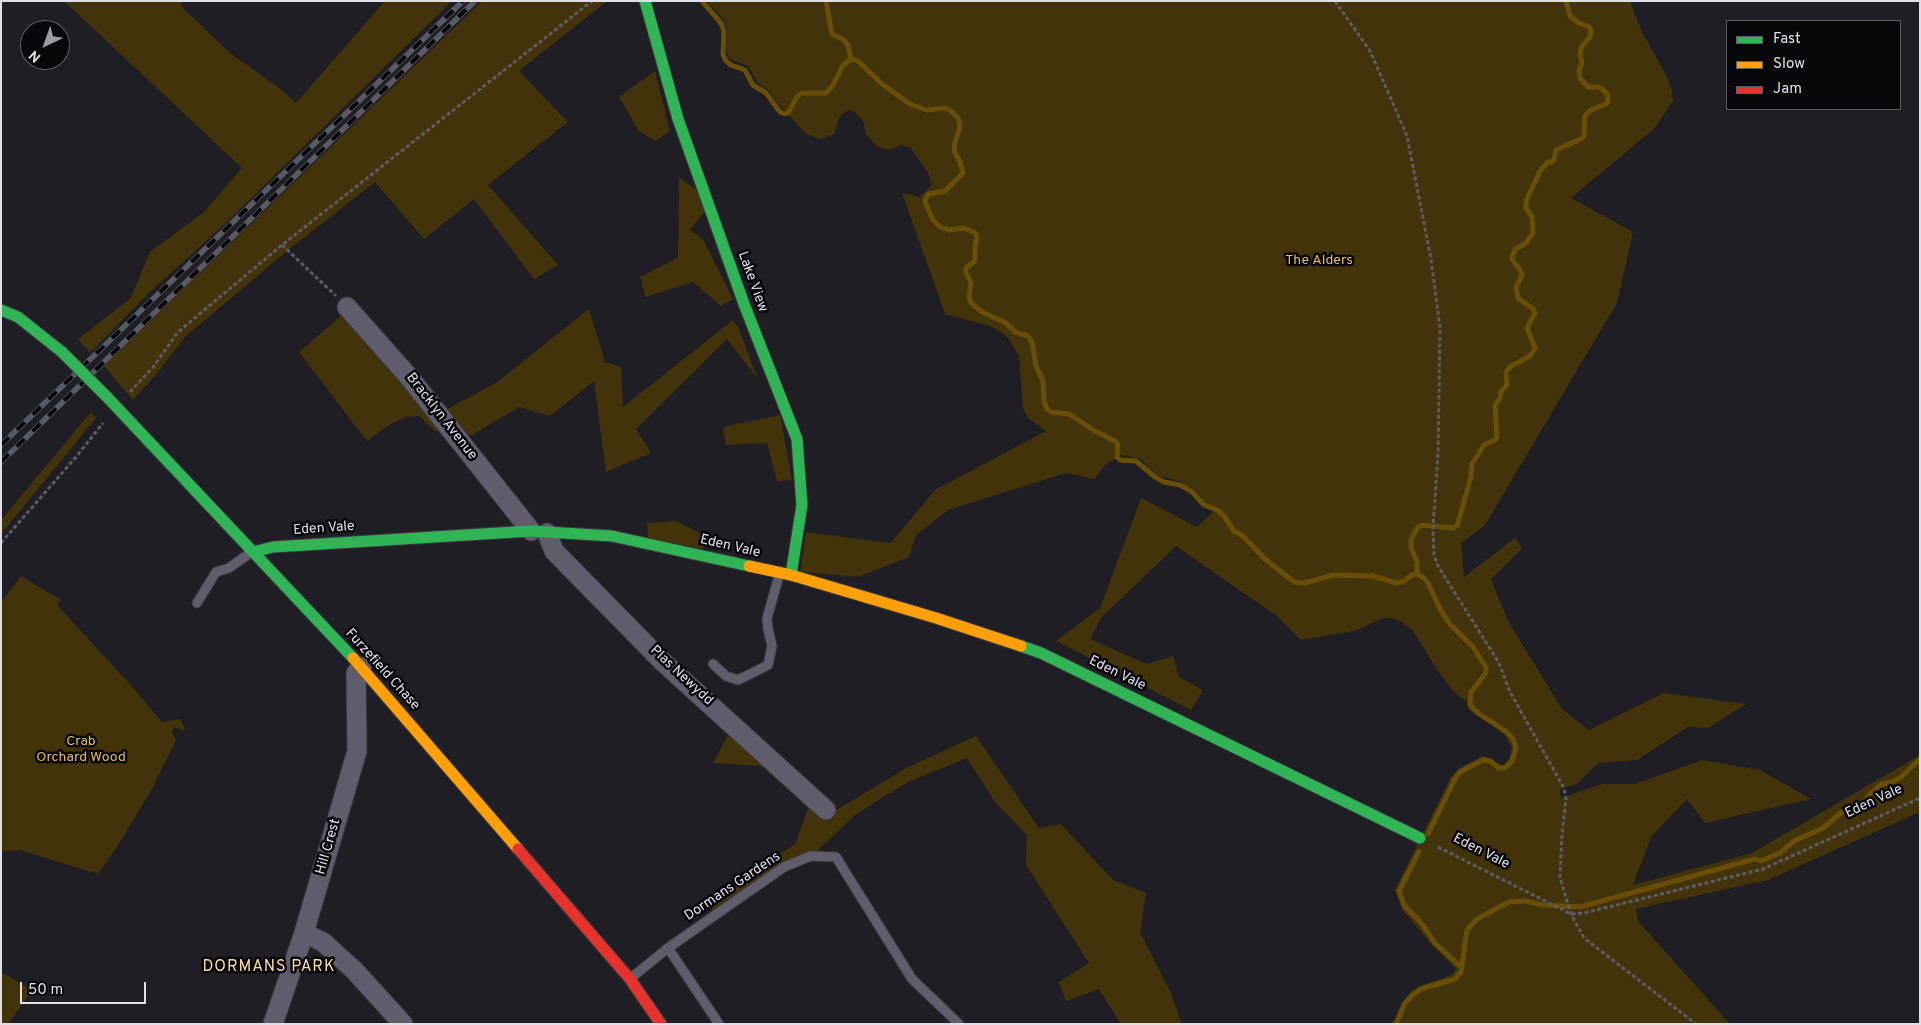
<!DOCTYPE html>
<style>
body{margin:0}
#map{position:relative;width:1921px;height:1025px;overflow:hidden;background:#1e1e24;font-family:Overpass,sans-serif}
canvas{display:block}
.frame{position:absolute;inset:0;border:2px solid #e0dfe8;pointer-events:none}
.legend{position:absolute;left:1726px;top:20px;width:175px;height:90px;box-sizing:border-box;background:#07060b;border:1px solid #5e5d63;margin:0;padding:6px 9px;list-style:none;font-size:15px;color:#e0dfe8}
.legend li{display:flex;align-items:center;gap:10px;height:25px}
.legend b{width:25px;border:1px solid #5e5d63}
.north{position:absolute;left:20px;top:20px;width:50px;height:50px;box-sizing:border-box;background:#07060b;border:1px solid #5e5d63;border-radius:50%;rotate:222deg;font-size:14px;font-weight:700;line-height:20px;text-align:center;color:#e0dfe8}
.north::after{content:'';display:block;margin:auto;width:18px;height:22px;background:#9c9ba3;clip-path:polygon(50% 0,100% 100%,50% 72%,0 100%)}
.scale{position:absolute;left:20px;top:982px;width:126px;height:22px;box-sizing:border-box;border:2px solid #e0dfe8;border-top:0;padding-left:6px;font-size:15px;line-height:18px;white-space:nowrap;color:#e0dfe8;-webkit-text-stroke:4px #07060b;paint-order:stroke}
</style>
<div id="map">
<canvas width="1921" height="1025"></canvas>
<div class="frame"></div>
<ul class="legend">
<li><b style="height:6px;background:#30b455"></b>Fast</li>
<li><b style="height:6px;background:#ff9f0a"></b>Slow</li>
<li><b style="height:6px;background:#e5322d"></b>Jam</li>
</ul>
<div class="north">N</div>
<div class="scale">50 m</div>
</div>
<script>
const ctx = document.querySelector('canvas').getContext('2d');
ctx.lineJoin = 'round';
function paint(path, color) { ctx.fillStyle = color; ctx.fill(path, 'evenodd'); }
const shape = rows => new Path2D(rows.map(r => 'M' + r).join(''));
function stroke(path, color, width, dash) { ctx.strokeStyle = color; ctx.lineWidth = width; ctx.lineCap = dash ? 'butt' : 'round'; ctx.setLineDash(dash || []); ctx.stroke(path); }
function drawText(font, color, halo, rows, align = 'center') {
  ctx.font = font + ' Overpass,sans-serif'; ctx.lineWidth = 5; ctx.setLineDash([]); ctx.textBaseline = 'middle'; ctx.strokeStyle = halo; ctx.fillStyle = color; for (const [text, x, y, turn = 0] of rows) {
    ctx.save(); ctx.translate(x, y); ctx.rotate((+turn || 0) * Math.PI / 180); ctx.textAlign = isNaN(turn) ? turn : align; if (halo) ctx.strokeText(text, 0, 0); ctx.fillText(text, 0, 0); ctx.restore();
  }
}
paint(shape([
 [64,1,182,1,181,6,230,53,282,90,296,103,385,1,452,1,227,222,150,292,90,353,78,339,130,299,150,252,204,212,242,168],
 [482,1,607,1,519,71,568,122,488,185,558,265,534,279,474,199,424,239,375,182,287,251,185,337,159,371,133,400,104,366],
 [707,1,1630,1,1641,30,1666,75,1672,91,1673,100,1655,128,1571,198,1633,232,1617,303,1485,525,1461,543,1464,577,1515,538,1522,548,1491,579,1508,621,1562,709,1589,730,1664,693,1746,704,1708,728,1688,727,1637,760,1598,763,1577,784,1560,789,1561,798,1602,784,1635,784,1702,760,1760,770,1811,799,1705,823,1687,799,1651,837,1633,885,1752,853,1920,755,1920,812,1768,880,1636,909,1638,921,1730,1024,1391,1024,1395,1018,1401,1004,1411,991,1420,986,1452,975,1456,969,1433,946,1402,909,1395,890,1451,777,1458,769,1482,756,1492,759,1499,764,1504,765,1509,759,1512,748,1504,734,1469,710,1467,702,1454,692,1438,671,1413,631,1402,622,1393,618,1383,618,1355,631,1301,640,1278,617,1176,546,1102,617,1090,639,1147,664,1173,656,1179,677,1203,690,1191,710,1056,641,1100,608,1141,498,1197,527,1213,512,1192,488,1181,482,1157,475,1141,459,1120,455,1103,467,1095,479,1066,473,948,510,916,535,909,557,858,577,800,572,806,532,891,543,935,490,1046,431,1028,418,1023,409,1019,356,1009,339,1001,332,990,326,945,314,902,193,920,197,932,185,928,173,911,148,902,145,888,150,877,146,866,134,863,121,855,112,849,110,843,113,839,118,834,134,821,139,806,134,776,101,769,91,757,82,748,66,729,59,726,49,727,30,724,20],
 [655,71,670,131,655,141,639,131,619,97],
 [679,177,699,192,705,211,690,230,703,239,733,299,721,306,693,282,646,297,640,277,678,258],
 [589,309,605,362,621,367,623,407,733,320,739,328,757,378,727,339,636,429,651,453,606,472,594,381,550,416,519,407,472,435,435,431,419,416,406,417,389,425,367,441,299,352,342,315,432,417,496,383],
 [91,412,96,418,1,534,1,520],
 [780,415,792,480,777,481,767,443,726,445,723,427],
 [676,521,706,536,703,549,648,538,647,523],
 [21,576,61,600,57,605,129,683,162,722,180,719,185,729,184,731,174,727,172,733,176,740,152,789,115,850,98,874,20,850,1,851,1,602],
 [730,731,828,815,906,768,976,736,1039,828,1061,824,1113,880,1146,893,1140,932,1171,993,1182,1024,1121,1024,1099,989,1066,1001,1059,982,1089,963,1026,865,1027,835,995,802,967,758,908,782,856,814,817,851,779,866,714,913,709,902,795,844,809,806,761,766,713,763],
 [1,972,32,990,8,1024,1,1024]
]), '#42330a');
stroke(shape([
 [702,1,721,23,724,31,723,54,726,61,731,65,745,70,753,85,766,93,780,112,785,114,788,113,797,97,802,93,826,93,832,87,843,65,851,59,858,61,882,84,910,104,927,110,945,108,951,111,958,118,960,127,955,142,954,151,960,162,963,173,945,191,929,194,926,198,925,202,933,220,940,227,949,230,964,228,975,233,977,238,975,246,975,261,966,268,966,273,971,283,969,297,971,303,982,312,1006,323,1015,332,1028,336,1032,342,1036,366,1043,381,1044,401,1047,409,1051,412,1069,414,1095,431,1115,441,1118,445,1117,457,1120,460,1136,461,1155,477,1164,482,1180,485,1191,491,1204,505,1217,510,1224,516,1234,531,1243,536,1265,559,1294,582,1304,583,1334,575,1372,576,1397,583,1404,581,1412,575,1417,574,1423,577,1428,583,1440,609,1450,624,1473,647,1486,667,1486,673,1471,692,1470,705,1478,713,1507,732,1513,739,1516,748,1512,761,1505,768,1499,768,1490,761,1483,760,1460,772,1455,779,1428,834],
 [826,1,832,34,844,40,848,45,851,59],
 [1417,574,1417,562,1411,548,1411,540,1418,527,1422,525,1453,528,1457,526,1471,477,1472,464,1484,445,1495,440,1497,437,1495,405,1500,398,1501,391,1507,385,1506,372,1510,367,1530,356,1535,348,1527,328,1535,313,1533,309,1518,298,1516,287,1522,275,1520,270,1512,259,1515,249,1525,244,1533,233,1532,217,1526,208,1526,202,1528,197,1540,171,1548,162,1552,162,1554,159,1556,150,1581,139,1584,136,1585,116,1591,110,1608,103,1607,94,1602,89,1598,87,1588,87,1580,78,1579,71,1582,63,1580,55,1581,48,1590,37,1591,30,1589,27,1577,22,1570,16,1566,1],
 [1419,852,1399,891,1404,905,1423,925,1435,943,1461,967],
 [1396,1024,1405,1003,1414,994,1421,989,1455,979,1461,972,1467,930,1477,919,1509,902,1524,901,1543,905,1580,907,1755,859,1761,861,1780,853,1794,841,1823,828,1841,813,1865,801,1869,795,1882,784,1892,782,1900,778,1920,759]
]), '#684e07', 5);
const lane = shape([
 [197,603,216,572,229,568,250,553],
 [713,664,726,676,738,680,768,665,772,646,768,629,767,618,779,576],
 [668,948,719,1024],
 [631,978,668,948,784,867,811,856,836,857,912,979,959,1024]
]);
const street = shape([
 [347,307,409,377,531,531],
 [547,533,554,551,663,662,826,810],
 [304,933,323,942,354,970,403,1024],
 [273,1024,304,933,357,751,356,673,362,667]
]);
const fast = shape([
 [645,1,678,119,744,304,797,439,802,505,791,575],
 [1,310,18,317,62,352],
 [108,398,353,658],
 [253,552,273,547,531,531,612,536,749,566],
 [1021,646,1041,653,1420,838]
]);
const slow = shape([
 [749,566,791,575,936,618,1021,646],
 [353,658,518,849]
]);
const jam = shape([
 [518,849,630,979,661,1024]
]);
stroke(lane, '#3a3a3f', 11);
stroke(street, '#3a3a3f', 21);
stroke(fast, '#3a3a3f', 13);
stroke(slow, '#3a3a3f', 13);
stroke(jam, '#3a3a3f', 13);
stroke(shape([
 [1335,1,1370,51,1407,136,1431,259,1440,327,1438,455,1433,527,1434,555,1438,566,1499,663,1510,692,1564,788,1566,799,1562,834,1560,878,1571,914,1584,938,1696,1024],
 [282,245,336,296],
 [130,392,154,366,178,332,282,245,592,1],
 [1,543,76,457,103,423],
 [1438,847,1571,914,1584,913,1763,869,1920,798]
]), '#5d5c66', 3, [4, 2.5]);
stroke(lane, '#5f5d6b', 9);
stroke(street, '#5f5d6b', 19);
stroke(fast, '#30b455', 11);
stroke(slow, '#ff9f0a', 11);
stroke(jam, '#e5322d', 11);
const rail = shape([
 [1,445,463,1],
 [1,462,475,1]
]);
stroke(rail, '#5a5a64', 5.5);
stroke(rail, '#07060b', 4, [11]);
const fastBridge = shape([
 [62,352,108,398]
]);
stroke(fastBridge, '#3a3a3f', 13, []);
stroke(fastBridge, '#30b455', 11);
drawText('14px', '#e8bd5f', '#07060b', [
 ["The Alders",1319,261],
 ["Crab",81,742],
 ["Orchard Wood",81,758]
]);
drawText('14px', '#e0dfe8', '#07060b', [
 ["Lake View",752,282,70],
 ["Bracklyn Avenue",441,417,52],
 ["Eden Vale",324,529,-4],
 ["Eden Vale",730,547,13],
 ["Furzefield Chase",382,670,48],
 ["Eden Vale",1117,674,26],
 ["Plas Newydd",681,676,43],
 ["Eden Vale",1874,802,-25],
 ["Hill Crest",329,847,-74],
 ["Eden Vale",1481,852,27],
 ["Dormans Gardens",733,887,-34]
]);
ctx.letterSpacing = '1px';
drawText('16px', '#fbdfa5', '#07060b', [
 ["DORMANS PARK",269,968]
]);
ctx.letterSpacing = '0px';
</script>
